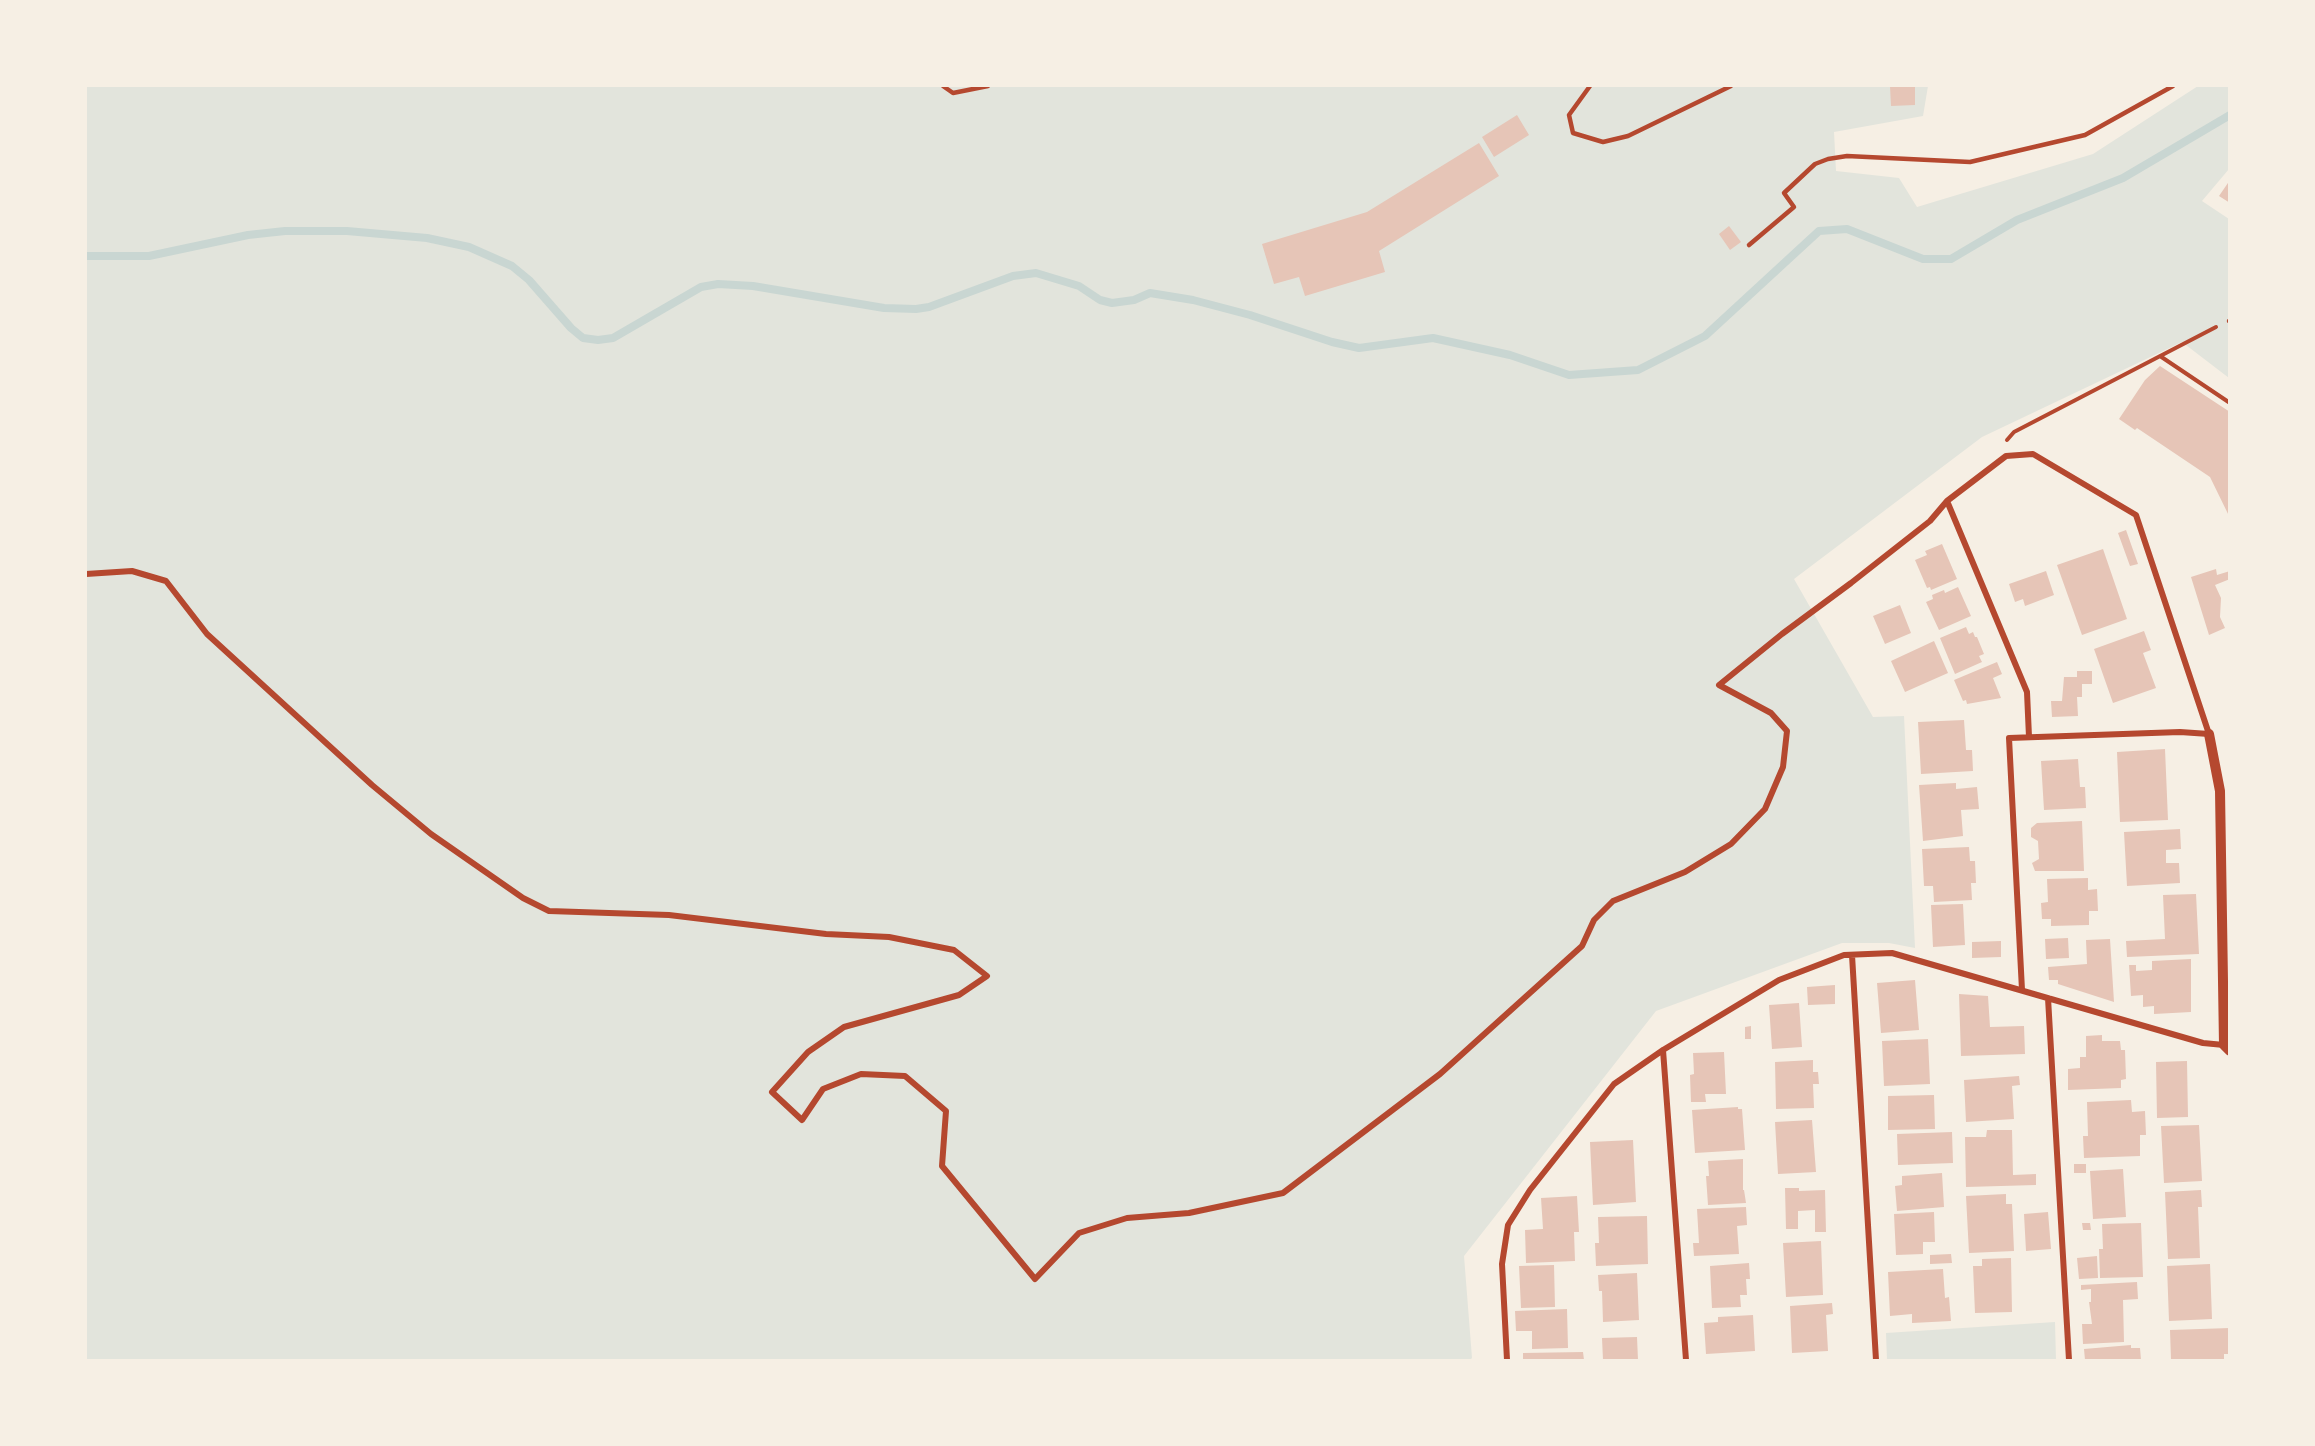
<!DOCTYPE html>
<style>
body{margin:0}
#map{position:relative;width:2315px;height:1446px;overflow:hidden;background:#f6efe4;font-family:Montserrat,sans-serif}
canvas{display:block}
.frame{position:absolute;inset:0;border:87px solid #f6efe4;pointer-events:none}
</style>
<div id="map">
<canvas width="2315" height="1446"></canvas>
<div class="frame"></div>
</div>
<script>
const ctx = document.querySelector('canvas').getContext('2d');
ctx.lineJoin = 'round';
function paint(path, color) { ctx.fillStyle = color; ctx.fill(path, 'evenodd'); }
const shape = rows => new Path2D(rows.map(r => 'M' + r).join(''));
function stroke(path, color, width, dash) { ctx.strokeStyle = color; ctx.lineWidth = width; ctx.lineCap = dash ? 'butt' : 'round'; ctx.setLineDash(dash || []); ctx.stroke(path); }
paint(shape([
 [86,86,1928,86,1923,116,1834,132,1836,171,1899,178,1917,207,2093,154,2198,86,2229,86,2229,169,2202,201,2229,219,2229,378,2182,342,1982,437,1794,579,1873,717,1904,716,1915,948,1889,943,1842,943,1656,1011,1464,1256,1472,1358,1470,1360,86,1360],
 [2055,1322,2056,1360,1887,1360,1886,1333]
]), '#e2e4dc');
stroke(shape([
 [86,256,149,256,248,235,285,231,347,231,427,238,469,247,512,266,529,280,571,328,583,338,598,340,613,338,701,287,718,284,753,286,884,308,916,309,929,307,1013,276,1036,273,1079,286,1100,300,1112,303,1134,300,1150,293,1193,300,1250,315,1332,342,1359,348,1433,338,1510,355,1569,375,1638,370,1705,336,1819,231,1847,229,1923,259,1951,259,2017,220,2123,178,2230,115]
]), '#c9d6d2', 8);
paint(shape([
 [1890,86,1915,86,1915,105,1891,106],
 [1517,115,1529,135,1494,157,1482,137],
 [1479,143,1499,176,1379,251,1385,272,1305,296,1299,277,1274,284,1262,244,1367,212],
 [2230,180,2230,203,2219,196],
 [1729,226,1741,242,1730,250,1719,234],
 [2160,366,2230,412,2230,518,2210,477,2137,428,2135,430,2119,419,2145,380],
 [2126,530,2138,564,2130,566,2118,533],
 [1942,544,1957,579,1931,590,1930,587,1927,588,1915,560,1927,555,1925,551],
 [2103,549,2127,619,2082,635,2057,565],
 [2216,569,2217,575,2230,571,2230,579,2215,585,2221,598,2220,617,2225,628,2209,635,2191,577],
 [2046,571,2054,595,2025,606,2023,599,2015,602,2009,584],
 [1958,587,1971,616,1939,630,1926,602,1933,599,1932,595,1944,590,1945,593],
 [1900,605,1911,633,1885,644,1873,616],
 [1966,627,1969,634,1973,632,1975,637,1977,637,1984,654,1979,656,1982,662,1955,674,1940,638],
 [2144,631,2151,650,2143,653,2156,688,2113,703,2094,649],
 [1934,641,1948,673,1905,692,1891,661],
 [1997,662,2002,674,1993,678,2001,698,1967,704,1966,700,1963,701,1954,680],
 [2077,671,2092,671,2092,684,2082,684,2082,697,2077,697,2078,716,2052,717,2051,701,2062,701,2064,677,2077,677],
 [1964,720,1966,750,1972,750,1973,771,1921,774,1918,722],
 [2165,749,2168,820,2120,822,2117,752],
 [2078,759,2080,787,2085,787,2086,808,2044,810,2041,761],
 [1956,783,1956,789,1977,787,1979,809,1961,810,1963,836,1923,841,1919,785],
 [2082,821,2084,871,2035,871,2032,863,2039,859,2038,841,2031,837,2031,828,2037,823],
 [2180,829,2181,849,2166,850,2166,863,2179,863,2180,883,2127,886,2124,832],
 [1969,847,1970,861,1975,861,1976,883,1971,883,1972,900,1934,902,1933,886,1924,886,1922,849],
 [2088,878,2088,890,2097,889,2098,911,2089,911,2089,925,2051,926,2051,919,2042,919,2041,903,2048,902,2047,879],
 [2196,894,2199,954,2127,957,2126,941,2165,939,2163,895],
 [1963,904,1965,945,1933,947,1931,905],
 [2068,938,2069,958,2046,959,2045,939],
 [2110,939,2114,1002,2058,984,2058,980,2049,980,2048,967,2087,964,2086,940],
 [2001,941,2001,957,1972,958,1972,942],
 [2191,959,2191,1012,2154,1014,2154,1006,2143,1007,2143,995,2131,996,2129,965,2136,965,2136,971,2152,970,2152,961],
 [1915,980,1919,1030,1881,1033,1877,983],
 [1835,985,1835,1004,1808,1005,1807,987],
 [1959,994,1988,996,1990,1027,2024,1026,2025,1054,1961,1056],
 [1799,1003,1802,1047,1772,1049,1769,1005],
 [1751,1026,1751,1039,1745,1039,1745,1027],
 [2102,1035,2102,1041,2120,1041,2121,1050,2125,1050,2126,1079,2121,1080,2121,1088,2068,1090,2068,1069,2080,1068,2080,1057,2086,1057,2086,1036],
 [1928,1039,1930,1084,1884,1086,1882,1041],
 [1724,1052,1726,1094,1705,1094,1706,1102,1691,1102,1690,1075,1694,1074,1693,1053],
 [1813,1060,1813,1072,1818,1072,1819,1084,1813,1084,1814,1108,1776,1109,1775,1062],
 [2187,1061,2188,1117,2157,1118,2156,1062],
 [2019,1076,2020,1085,2012,1086,2014,1119,1966,1122,1964,1080],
 [1934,1095,1935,1129,1888,1130,1888,1096],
 [2131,1100,2132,1112,2145,1111,2146,1135,2140,1135,2140,1156,2084,1158,2083,1136,2088,1136,2087,1102],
 [1738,1107,1738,1109,1742,1109,1745,1150,1695,1153,1692,1110],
 [1812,1120,1816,1172,1778,1174,1775,1122],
 [2199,1125,2202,1181,2164,1183,2161,1126],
 [1987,1130,2012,1130,2013,1175,2036,1174,2036,1185,1966,1187,1965,1137,1986,1137],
 [1952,1132,1953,1163,1898,1165,1897,1134],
 [1633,1140,1636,1202,1593,1205,1590,1142],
 [1743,1159,1743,1190,1744,1190,1746,1203,1708,1205,1706,1176,1709,1176,1708,1161],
 [2074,1164,2086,1164,2086,1173,2074,1173],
 [2123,1169,2126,1217,2093,1219,2090,1171],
 [1942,1173,1944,1207,1897,1211,1895,1186,1902,1185,1902,1176],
 [1785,1188,1799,1188,1799,1191,1825,1190,1826,1232,1815,1232,1815,1210,1798,1211,1798,1229,1786,1229],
 [2201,1190,2202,1207,2198,1207,2200,1258,2168,1259,2165,1192],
 [2006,1194,2006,1204,2012,1204,2014,1251,1969,1253,1966,1196],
 [1577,1196,1579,1232,1574,1232,1575,1261,1526,1263,1525,1230,1543,1229,1541,1198],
 [1746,1207,1747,1225,1737,1226,1739,1254,1694,1256,1693,1243,1699,1243,1697,1209],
 [1934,1212,1935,1242,1923,1242,1923,1254,1896,1255,1894,1214],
 [2048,1212,2051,1249,2026,1251,2024,1214],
 [1647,1216,1648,1264,1596,1266,1595,1243,1599,1243,1598,1217],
 [2082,1223,2090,1223,2091,1230,2083,1230],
 [2141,1223,2143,1277,2100,1278,2099,1249,2103,1249,2102,1224],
 [1821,1241,1823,1295,1786,1297,1783,1243],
 [1951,1254,1952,1263,1930,1264,1930,1255],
 [2097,1256,2098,1278,2079,1279,2077,1258],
 [2011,1258,2012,1312,1975,1313,1973,1266,1982,1266,1982,1259],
 [1749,1263,1750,1279,1746,1279,1747,1295,1740,1295,1741,1307,1712,1308,1710,1266],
 [2210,1264,2212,1319,2169,1321,2167,1266],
 [1554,1265,1555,1307,1521,1308,1519,1266],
 [1943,1269,1945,1298,1949,1297,1951,1321,1912,1323,1912,1314,1890,1316,1888,1272],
 [1637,1273,1639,1320,1603,1322,1602,1291,1599,1291,1598,1275],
 [2137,1282,2138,1299,2123,1300,2124,1342,2083,1344,2082,1324,2092,1324,2089,1302,2091,1302,2091,1289,2081,1290,2081,1285],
 [1832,1303,1833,1314,1826,1315,1828,1351,1792,1353,1790,1306],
 [1567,1309,1568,1348,1532,1349,1532,1331,1516,1331,1515,1311],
 [1753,1315,1755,1351,1706,1354,1704,1323,1718,1322,1718,1317],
 [2230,1328,2230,1354,2224,1354,2224,1360,2171,1360,2170,1330],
 [1637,1337,1638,1360,1603,1360,1602,1338],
 [2131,1345,2131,1348,2140,1348,2141,1360,2085,1360,2084,1349],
 [1583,1352,1584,1360,1523,1360,1523,1353]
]), '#e6c5b7');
stroke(shape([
 [2160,356,2230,403],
 [2007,440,2014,432,2216,327]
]), '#b5482f', 4);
stroke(shape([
 [943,86,953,93,988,86],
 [1590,86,1569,115,1573,133,1603,142,1628,136,1731,86],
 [1749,245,1794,207,1784,193,1815,164,1828,159,1847,156,1970,162,2085,135,2173,86],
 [2229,321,2230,321]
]), '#b5482f', 4.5);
stroke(shape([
 [1947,501,2027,692,2029,737],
 [86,574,132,571,166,581,207,634,372,785,431,834,523,898,549,911,669,915,826,934,889,937,954,950,987,976,959,995,844,1027,808,1052,772,1092,802,1120,823,1089,861,1074,905,1076,946,1111,942,1166,1035,1279,1079,1233,1127,1218,1189,1213,1283,1193,1440,1074,1582,946,1594,920,1613,901,1685,872,1731,844,1765,809,1783,767,1787,731,1771,713,1719,685,1782,634,1851,583,1930,521,1947,501,2006,456,2033,454,2136,515,2209,734,2180,732,2009,738,2022,990],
 [1852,955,1876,1360],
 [2048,998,2069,1360],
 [1663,1050,1686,1360],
 [1507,1360,1502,1264,1508,1225,1530,1190,1614,1084,1663,1050,1779,980,1844,955,1892,953,2203,1043,2224,1045]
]), '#b5482f', 6);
stroke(shape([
 [2209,734,2220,791,2224,1045,2230,1051]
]), '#b5482f', 10);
</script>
